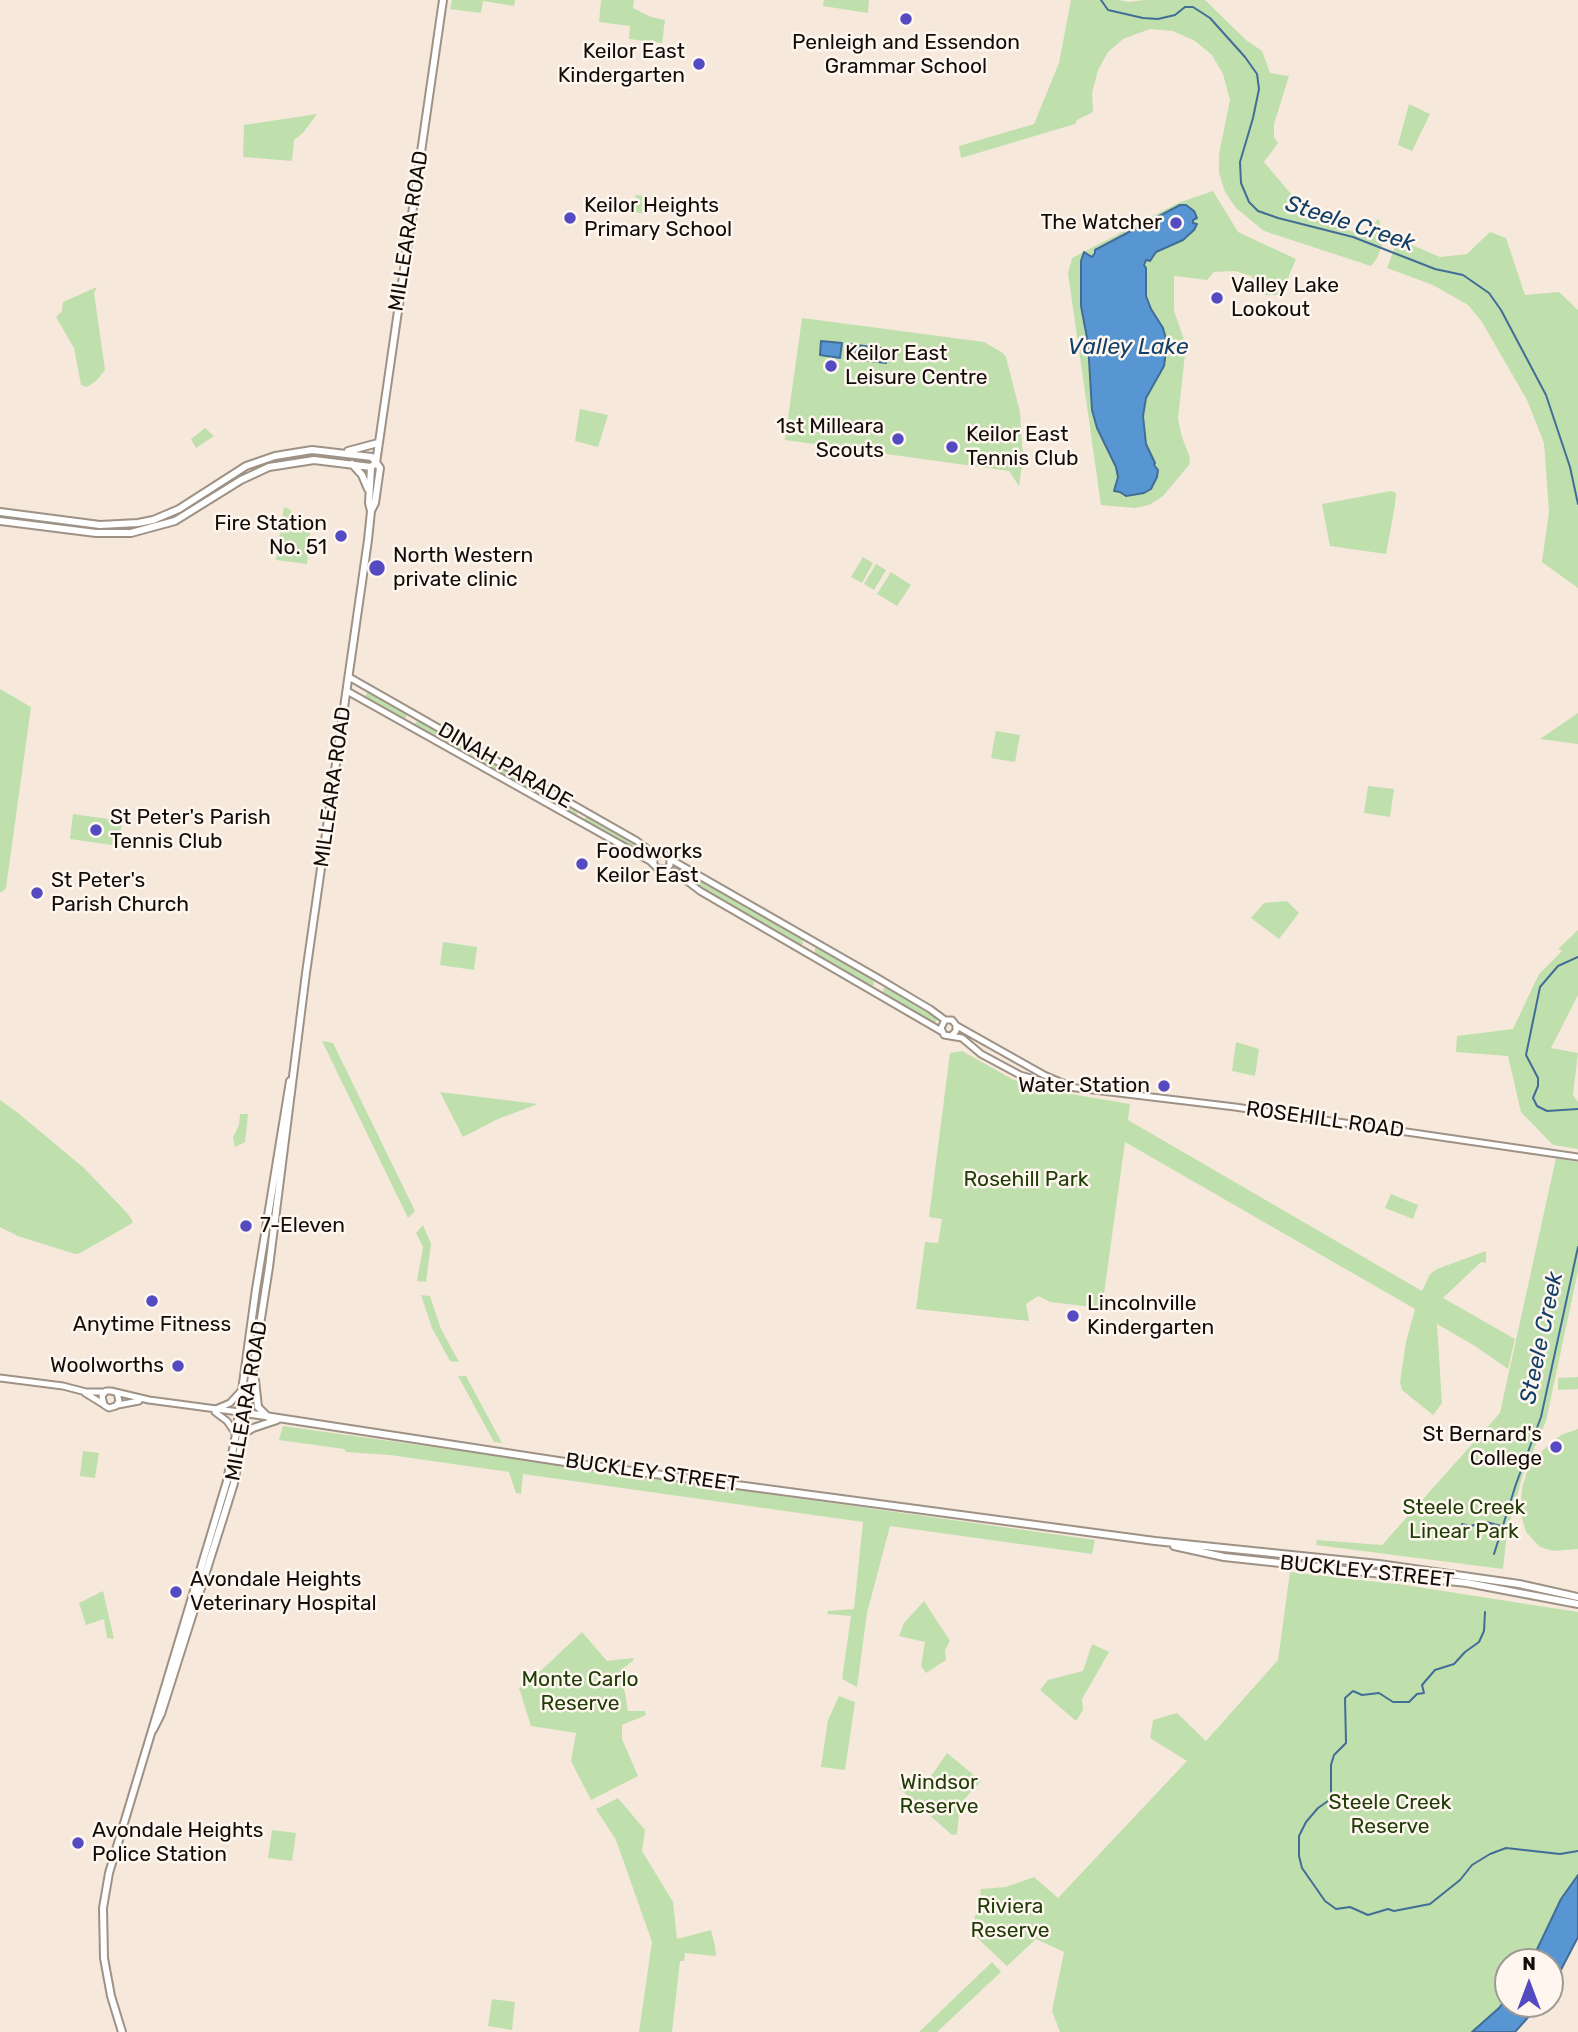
<!DOCTYPE html>
<style>
body{margin:0}
#map{position:relative;width:1578px;height:2032px;overflow:hidden;background:#f6e9dc;font-family:Rubik,sans-serif}
canvas{display:block}
.north{position:absolute;left:1494px;top:1948px;width:70px;height:70px;box-sizing:border-box;background:#fff7ef;border:2px solid #9f9993;border-radius:50%;rotate:0deg;font-size:19px;font-weight:700;line-height:28px;text-align:center;color:#100c08}
.north::after{content:'';display:block;margin:auto;width:24px;height:32px;background:#544ac1;clip-path:polygon(50% 0,100% 100%,50% 72%,0 100%)}
</style>
<div id="map">
<canvas width="1578" height="2032"></canvas>
<div class="north">N</div>
</div>
<script>
const ctx = document.querySelector('canvas').getContext('2d');
ctx.lineJoin = 'round';
function paint(path, color) { ctx.fillStyle = color; ctx.fill(path, 'evenodd'); }
const shape = rows => new Path2D(rows.map(r => 'M' + r).join(''));
function stroke(path, color, width, dash) { ctx.strokeStyle = color; ctx.lineWidth = width; ctx.lineCap = dash ? 'butt' : 'round'; ctx.setLineDash(dash || []); ctx.stroke(path); }
function drawText(font, color, halo, rows, align = 'center') {
  ctx.font = font + ' Rubik,sans-serif'; ctx.lineWidth = 5; ctx.setLineDash([]); ctx.textBaseline = 'middle'; ctx.strokeStyle = halo; ctx.fillStyle = color; for (const [text, x, y, turn = 0] of rows) {
    ctx.save(); ctx.translate(x, y); ctx.rotate((+turn || 0) * Math.PI / 180); ctx.textAlign = isNaN(turn) ? turn : align; if (halo) ctx.strokeText(text, 0, 0); ctx.fillText(text, 0, 0); ctx.restore();
  }
}
paint(shape([
 [452,0,515,0,514,6,483,1,481,13,450,9],
 [601,0,634,0,633,8,651,17,665,20,662,43,629,39,630,26,599,22],
 [824,0,869,0,868,13,823,6],
 [1071,0,1119,0,1129,2,1144,0,1205,0,1246,40,1262,51,1270,73,1289,76,1274,124,1274,137,1278,143,1264,162,1291,194,1348,230,1366,236,1378,219,1379,220,1384,240,1377,258,1371,266,1264,231,1236,208,1225,192,1219,173,1219,154,1230,100,1223,74,1212,55,1195,41,1173,31,1150,29,1123,39,1108,52,1098,70,1092,93,1093,112,1077,120,1075,124,961,158,959,146,1034,124,1059,63],
 [1409,104,1430,114,1412,151,1398,145],
 [317,114,303,133,294,140,292,161,243,157,244,125],
 [1213,191,1238,232,1296,259,1281,295,1266,295,1251,276,1235,271,1214,272,1207,280,1174,276,1174,311,1186,345,1178,419,1182,437,1190,458,1189,465,1163,496,1149,505,1135,508,1101,505,1068,273,1072,258,1178,203],
 [636,195,650,196,647,214,633,212],
 [1490,232,1506,238,1525,295,1559,292,1578,310,1578,588,1542,562,1549,512,1544,443,1527,400,1482,322,1468,305,1433,285,1387,268,1398,239,1440,257,1467,254],
 [97,287,94,293,105,370,97,380,87,387,81,385,74,348,56,317,62,311,63,302],
 [802,318,984,342,1003,353,1006,357,1020,412,1023,458,1019,486,1009,471,785,440],
 [580,409,608,415,598,447,575,441],
 [205,428,214,436,196,448,191,439],
 [1391,491,1396,493,1395,505,1386,554,1330,546,1322,504],
 [284,507,289,509,300,521,311,523,307,564,276,560],
 [0,514,98,528,126,528,157,521,159,524,115,532,0,518],
 [863,557,873,563,862,583,851,577],
 [876,564,886,570,874,590,864,584],
 [891,572,911,585,897,606,877,594],
 [0,689,31,707,6,888,2,892,0,892],
 [370,689,409,712,405,719,365,696],
 [1578,713,1578,744,1540,739],
 [419,718,474,750,470,757,415,724],
 [996,731,1020,735,1015,762,991,758],
 [484,755,539,788,535,794,480,762],
 [1368,786,1394,789,1390,817,1364,813],
 [548,792,579,810,575,817,544,799],
 [73,814,122,821,119,846,70,839],
 [587,815,654,855,652,860,583,821],
 [673,864,802,938,803,944,798,946,690,881,670,868],
 [1287,901,1299,913,1279,939,1251,918,1264,903],
 [1578,930,1578,995,1551,1048,1578,1053,1573,1095,1578,1102,1578,1149,1553,1145,1521,1112,1508,1056,1456,1052,1457,1036,1513,1029,1539,974,1562,951,1558,949],
 [443,942,477,947,474,970,440,965],
 [815,948,819,948,873,979,874,985,869,986,815,955],
 [887,987,929,1011,937,1020,935,1023,883,994,883,989],
 [322,1041,333,1043,415,1211,408,1218],
 [1236,1042,1259,1049,1255,1076,1232,1071],
 [962,1051,1012,1079,1041,1089,1130,1104,1128,1120,1422,1291,1430,1274,1437,1269,1486,1251,1486,1263,1481,1262,1443,1298,1515,1339,1508,1369,1475,1346,1437,1324,1442,1403,1433,1415,1402,1390,1400,1382,1406,1342,1415,1309,1125,1142,1102,1308,1050,1302,1038,1296,1026,1304,1029,1321,916,1309,925,1242,938,1243,942,1219,929,1217,950,1053],
 [440,1092,538,1104,498,1119,463,1137],
 [0,1100,18,1113,84,1168,128,1214,133,1222,131,1224,80,1253,75,1254,18,1236,0,1227],
 [240,1114,248,1114,245,1142,235,1147,233,1137,239,1125],
 [1556,1158,1578,1162,1578,1271,1546,1421,1523,1474,1507,1532,1503,1569,1316,1545,1317,1540,1382,1545,1500,1413],
 [1391,1194,1418,1205,1413,1219,1385,1208],
 [423,1225,431,1244,426,1282,417,1281,423,1247,416,1233],
 [421,1295,430,1296,441,1329,459,1362,450,1361,432,1328],
 [458,1376,466,1376,502,1443,494,1442],
 [1578,1377,1578,1389,1558,1390,1558,1378],
 [283,1426,1095,1540,1092,1554,890,1526,867,1613,857,1687,842,1679,851,1616,827,1614,828,1611,854,1609,863,1522,523,1474,521,1494,516,1493,509,1472,390,1455,346,1452,344,1449,279,1440],
 [1578,1429,1578,1549,1553,1551,1540,1547,1526,1532,1520,1512,1522,1488,1527,1472,1542,1451,1561,1435],
 [83,1451,99,1453,95,1478,80,1476],
 [1290,1572,1405,1585,1578,1612,1578,1875,1561,1899,1531,1962,1508,1962,1508,1996,1499,2008,1472,2032,1060,2032,1052,2011,1064,1952,1036,1939,1007,1966,970,1931,979,1905,981,1889,1006,1887,1034,1877,1058,1898,1187,1761,1150,1738,1153,1720,1177,1713,1206,1741,1278,1660],
 [103,1591,114,1639,107,1638,104,1619,86,1625,79,1603],
 [924,1601,950,1641,945,1650,946,1660,926,1673,921,1666,925,1642,899,1636,904,1623],
 [582,1632,607,1661,633,1658,634,1660,621,1670,628,1711,645,1711,646,1715,622,1725,622,1739,638,1776,591,1800,571,1761,576,1733,531,1726,519,1688,532,1679],
 [1092,1644,1109,1652,1082,1699,1083,1710,1076,1721,1040,1690,1048,1680,1083,1671],
 [839,1696,855,1702,845,1770,821,1767,828,1720],
 [947,1753,981,1781,960,1804,957,1834,952,1835,899,1788,932,1775],
 [618,1798,645,1830,642,1851,673,1902,677,1939,711,1930,715,1946,716,1956,685,1953,684,1961,680,1961,672,2032,639,2032,652,1942,616,1840,596,1809],
 [272,1830,296,1833,292,1861,268,1858],
 [992,1962,1001,1972,937,2032,919,2032],
 [492,1999,515,2002,512,2030,488,2026]
]), '#bfdfad');
const water = shape([
 [1180,205,1186,205,1194,211,1197,218,1193,220,1193,223,1197,224,1194,230,1183,240,1156,252,1150,261,1146,260,1144,265,1146,268,1146,296,1151,309,1163,328,1167,343,1164,366,1146,398,1143,416,1146,444,1155,463,1154,465,1158,470,1157,477,1151,489,1144,493,1126,496,1120,492,1114,491,1118,477,1116,467,1097,428,1092,410,1088,343,1081,306,1081,261,1084,252,1092,257,1095,253,1095,250,1180,205],
 [821,341,842,343,840,358,820,355,821,341],
 [849,344,888,349,886,363,847,358,849,344],
 [1578,1875,1578,1937,1550,1991,1550,1962,1531,1962,1561,1899,1578,1875],
 [1508,1996,1508,2004,1540,2004,1515,2032,1472,2032,1499,2008,1508,1996]
]);
paint(water, '#5896d3');
stroke(water, '#426d96', 2);
stroke(shape([
 [1101,0,1108,10,1143,18,1158,19,1175,15,1185,7,1193,7,1210,18,1245,57,1257,74,1259,89,1253,118,1240,162,1241,183,1249,202,1258,211,1278,218,1353,237,1435,269,1463,275,1489,293,1501,310,1546,395,1570,467,1578,504],
 [1578,957,1558,966,1540,987,1526,1055,1538,1078,1538,1086,1533,1098,1537,1106,1547,1111,1578,1109],
 [1462,1524,1470,1526,1486,1522,1501,1526],
 [1494,1554,1516,1484,1541,1417,1578,1247],
 [1485,1612,1484,1631,1479,1642,1465,1652,1454,1664,1435,1670,1422,1685,1424,1693,1417,1694,1409,1702,1393,1702,1379,1693,1362,1695,1353,1691,1345,1698,1346,1743,1334,1755,1331,1765,1331,1795,1328,1801,1318,1808,1306,1822,1299,1836,1299,1856,1302,1868,1325,1901,1336,1909,1350,1907,1368,1915,1388,1909,1394,1911,1430,1904,1460,1880,1472,1865,1490,1854,1506,1848,1560,1854,1578,1851]
]), '#426d96', 2);
const minor = shape([
 [349,677,637,841,649,850,658,853],
 [347,691,650,861,657,868,666,869,670,865,670,859,664,853,658,854,654,858,654,864],
 [670,859,876,977,930,1009,945,1020],
 [663,870,675,872,700,891,941,1031],
 [957,1026,1044,1075,1065,1084],
 [952,1035,956,1031,956,1025,952,1020,945,1020,941,1028,944,1035,962,1038,981,1054,1020,1075,1060,1086,1235,1107,1578,1157],
 [0,1378,63,1386,86,1392,104,1392],
 [85,1393,103,1404],
 [117,1393,119,1401,116,1406,109,1408,104,1405,102,1396,106,1391,111,1391,149,1400,239,1412],
 [118,1405,139,1401],
 [216,1409,230,1403,241,1391],
 [215,1412,227,1421,236,1434]
]);
const major = shape([
 [348,451,378,443],
 [352,464,362,475,368,489],
 [0,512,100,525,138,523,153,520,179,509,246,466,275,456,312,450,372,457,380,468,375,503,371,511],
 [0,521,96,533,131,533,175,521,241,480,269,467,314,460,371,467],
 [255,1380,258,1407,268,1417],
 [239,1412,565,1462,1155,1541,1379,1564,1519,1584,1578,1597],
 [243,1434,253,1428,277,1420],
 [1174,1546,1224,1557,1467,1583,1578,1604],
 [153,1730,161,1714,226,1509,234,1483,243,1434,269,1267,306,973,368,540,371,511,369,503,371,467,376,463,443,0],
 [122,2032,111,1996,104,1958,103,1908,109,1873,227,1481,236,1434,256,1289,290,1081]
]);
stroke(minor, '#9e9185', 9);
stroke(major, '#9e9185', 10);
stroke(minor, '#fff', 5);
stroke(major, '#fff', 6);
for (const [x, y, r, color] of [
 [906,19,7,"#544ac1"],
 [699,64,7,"#544ac1"],
 [570,218,7,"#544ac1"],
 [1176,223,7,"#544ac1"],
 [1217,298,7,"#544ac1"],
 [831,366,7,"#544ac1"],
 [898,439,7,"#544ac1"],
 [952,447,7,"#544ac1"],
 [341,536,7,"#544ac1"],
 [377,568,9,"#544ac1"],
 [96,830,7,"#544ac1"],
 [582,864,7,"#544ac1"],
 [37,893,7,"#544ac1"],
 [1164,1086,7,"#544ac1"],
 [246,1226,7,"#544ac1"],
 [152,1301,7,"#544ac1"],
 [1073,1316,7,"#544ac1"],
 [178,1366,7,"#544ac1"],
 [1556,1447,7,"#544ac1"],
 [176,1592,7,"#544ac1"],
 [78,1843,7,"#544ac1"]
]) { const dot = new Path2D(); dot.arc(x, y, r, 0, 2 * Math.PI); ctx.fillStyle = color; ctx.fill(dot); stroke(dot, '#fff7ef', 2.5); }
drawText('21px', '#100c08', '#fff7ef', [
 ["Penleigh and Essendon",906,43,"center"],
 ["Grammar School",906,67,"center"],
 ["Keilor East",685,52,"right"],
 ["Kindergarten",685,76,"right"],
 ["Keilor Heights",584,206],
 ["Primary School",584,230],
 ["The Watcher",1162,223,"right"],
 ["Valley Lake",1231,286],
 ["Lookout",1231,310],
 ["Keilor East",845,354],
 ["Leisure Centre",845,378],
 ["1st Milleara",884,427,"right"],
 ["Scouts",884,451,"right"],
 ["Keilor East",966,435],
 ["Tennis Club",966,459],
 ["Fire Station",327,524,"right"],
 ["No. 51",327,548,"right"],
 ["North Western",393,556],
 ["private clinic",393,580],
 ["St Peter's Parish",110,818],
 ["Tennis Club",110,842],
 ["Foodworks",596,852],
 ["Keilor East",596,876],
 ["St Peter's",51,881],
 ["Parish Church",51,905],
 ["Water Station",1150,1086,"right"],
 ["7-Eleven",260,1226],
 ["Lincolnville",1087,1304],
 ["Kindergarten",1087,1328],
 ["Anytime Fitness",152,1325,"center"],
 ["Woolworths",164,1366,"right"],
 ["St Bernard's",1542,1435,"right"],
 ["College",1542,1459,"right"],
 ["Avondale Heights",190,1580],
 ["Veterinary Hospital",190,1604],
 ["Avondale Heights",92,1831],
 ["Police Station",92,1855]
], 'left');
drawText('21px', '#100c08', '#fff7ef', [
 ["MILLEARA ROAD",409,231,-81],
 ["DINAH PARADE",505,766,30],
 ["MILLEARA ROAD",333,787,-82],
 ["ROSEHILL ROAD",1325,1120,8],
 ["MILLEARA ROAD",247,1401,-80],
 ["BUCKLEY STREET",652,1473,8],
 ["BUCKLEY STREET",1367,1572,6]
]);
drawText('21px', '#203d07', '#fff7ef', [
 ["Rosehill Park",1026,1180],
 ["Steele Creek",1464,1508],
 ["Linear Park",1464,1532],
 ["Monte Carlo",580,1680],
 ["Reserve",580,1704],
 ["Windsor",939,1783],
 ["Reserve",939,1807],
 ["Steele Creek",1390,1803],
 ["Reserve",1390,1827],
 ["Riviera",1010,1907],
 ["Reserve",1010,1931]
]);
drawText('italic 23px', '#124068', '#fff7ef', [
 ["Steele Creek",1350,224,18],
 ["Valley Lake",1128,347],
 ["Steele Creek",1542,1338,-78]
]);
</script>
